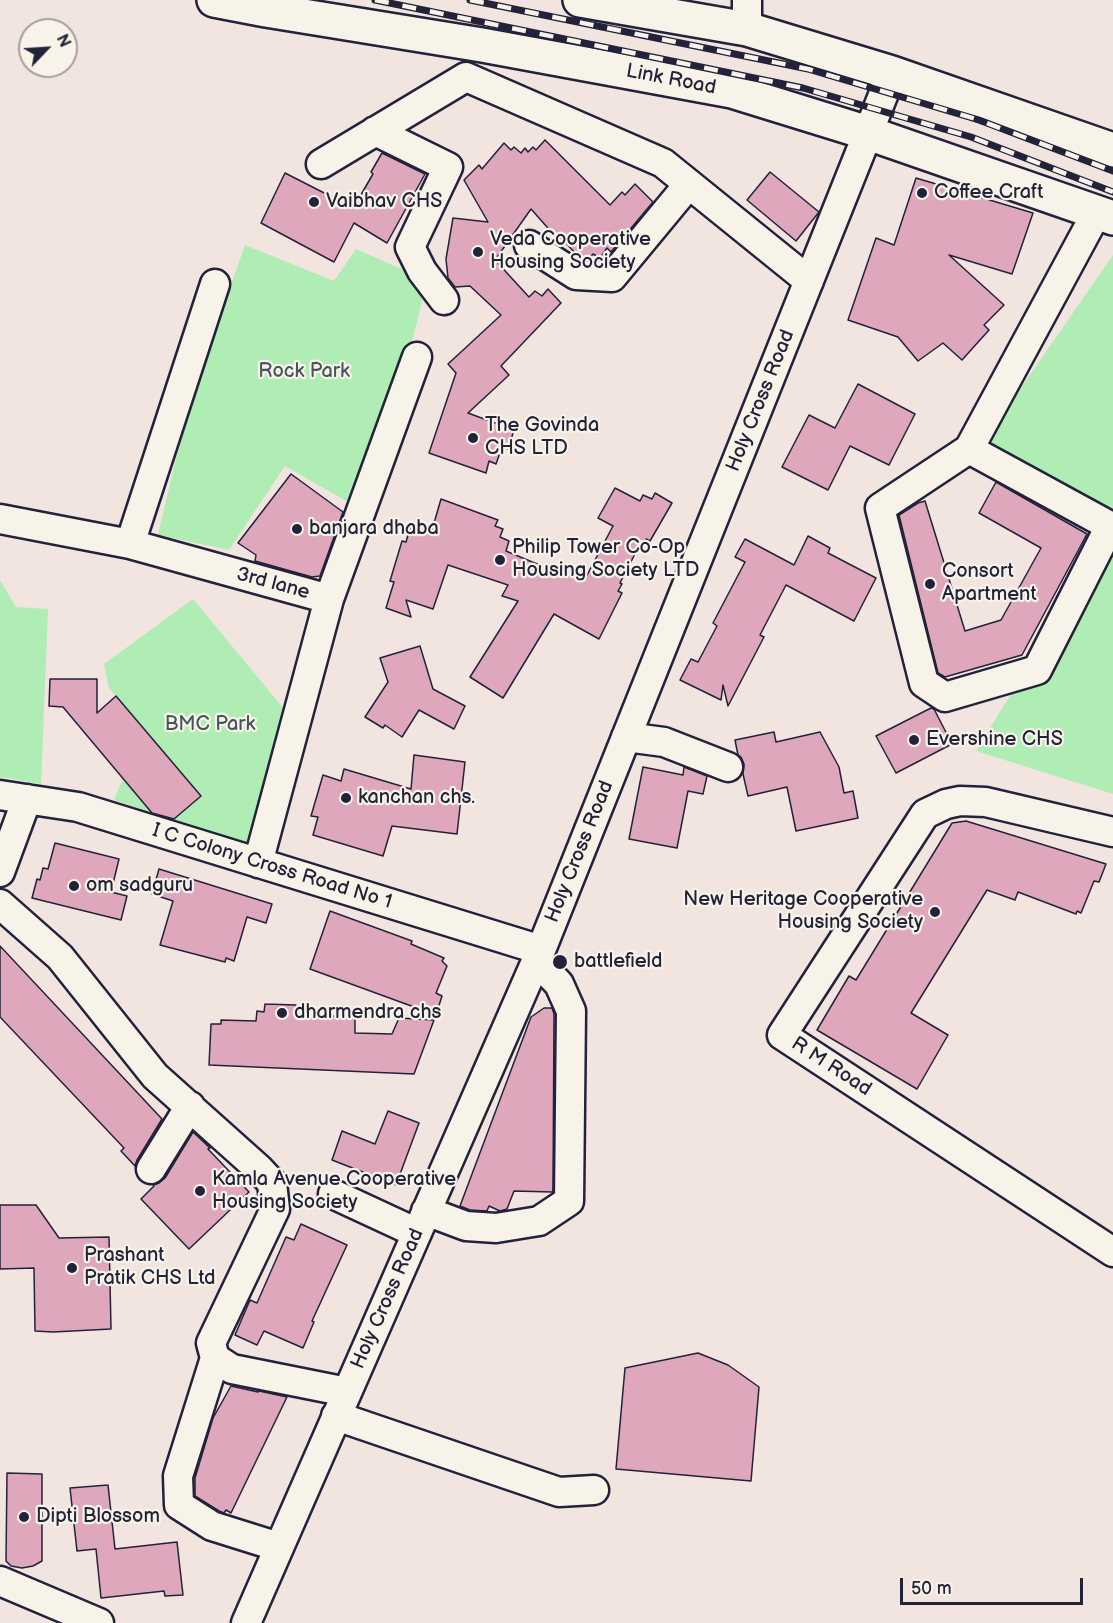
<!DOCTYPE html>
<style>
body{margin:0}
#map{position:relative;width:1113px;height:1623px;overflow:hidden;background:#f2e4df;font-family:"Balsamiq Sans",sans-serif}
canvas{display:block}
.north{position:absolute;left:18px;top:18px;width:60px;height:60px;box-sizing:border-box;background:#f7f3e8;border:2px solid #a29fa3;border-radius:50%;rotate:65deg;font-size:16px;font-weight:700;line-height:24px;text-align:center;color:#22223b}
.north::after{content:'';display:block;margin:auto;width:21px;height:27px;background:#22223b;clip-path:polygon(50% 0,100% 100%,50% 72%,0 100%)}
.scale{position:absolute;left:900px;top:1578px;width:183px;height:27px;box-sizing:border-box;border:3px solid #22223b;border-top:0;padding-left:8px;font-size:18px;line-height:21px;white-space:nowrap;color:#22223b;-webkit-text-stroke:4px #f7f3e8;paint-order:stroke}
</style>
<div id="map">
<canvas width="1113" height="1623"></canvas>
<div class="north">N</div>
<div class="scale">50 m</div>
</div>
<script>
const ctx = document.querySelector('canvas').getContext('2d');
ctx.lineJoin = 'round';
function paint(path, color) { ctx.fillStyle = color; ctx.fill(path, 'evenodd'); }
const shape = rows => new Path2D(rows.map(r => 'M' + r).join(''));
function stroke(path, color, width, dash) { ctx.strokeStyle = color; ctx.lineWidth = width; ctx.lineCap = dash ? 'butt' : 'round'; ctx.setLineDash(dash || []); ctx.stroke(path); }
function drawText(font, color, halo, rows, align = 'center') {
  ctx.font = font + ' "Balsamiq Sans",sans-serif'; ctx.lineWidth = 4.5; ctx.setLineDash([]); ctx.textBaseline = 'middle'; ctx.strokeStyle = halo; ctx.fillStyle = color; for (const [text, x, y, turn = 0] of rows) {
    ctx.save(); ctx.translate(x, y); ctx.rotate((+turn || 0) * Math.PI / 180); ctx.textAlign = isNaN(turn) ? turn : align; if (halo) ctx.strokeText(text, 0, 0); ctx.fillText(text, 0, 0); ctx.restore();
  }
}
paint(shape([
 [245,245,334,281,356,249,427,280,403,380,355,506,285,466,229,550,158,535,188,407],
 [1113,255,1113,508,980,447],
 [1113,527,1113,794,976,751],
 [0,580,16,607,48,609,41,784,0,777],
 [193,599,284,709,249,845,114,800,144,729,109,688,104,664]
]), '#afedb4');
const building = shape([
 [545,140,610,205,622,192,625,195,635,184,653,202,611,252,607,248,600,258,593,254,589,259,580,258,558,235,555,236,531,209,495,260,529,297,535,291,542,296,548,289,561,303,501,366,509,375,468,413,514,430,508,449,502,447,496,464,489,461,486,473,429,453,456,373,448,364,501,315,470,286,455,287,448,278,446,259,453,218,488,222,464,180,479,165,482,169,504,143,511,150,514,147,521,153,525,148,528,152,533,147,536,150,545,140],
 [382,153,425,174,387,243,354,223,334,262,261,223,285,173,334,198,336,194,355,205,373,174,371,172,382,153],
 [770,172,819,212,796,241,747,200,770,172],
 [916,178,1033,213,1012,274,949,255,1004,305,984,325,989,330,962,360,943,343,918,361,898,337,848,320,876,238,894,245,916,178],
 [858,384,915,414,889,465,850,446,828,490,782,467,809,415,835,428,858,384],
 [291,474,343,512,320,576,312,577,255,561,256,555,238,543,291,474],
 [996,482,1087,534,1022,655,945,677,938,673,899,515,918,503,925,501,965,631,1001,620,1041,548,979,513,996,482],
 [615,488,640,501,643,495,652,499,655,493,672,503,650,541,646,539,640,551,637,550,620,583,622,584,618,591,622,593,599,639,554,614,503,698,470,677,518,601,502,596,508,585,448,565,433,609,406,600,411,617,386,608,394,582,390,581,402,541,406,542,410,528,414,529,415,525,432,530,441,499,498,520,495,526,503,529,500,537,509,541,506,551,556,572,560,563,586,577,613,526,598,518,615,488],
 [808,536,830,548,828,553,876,578,854,621,786,585,760,635,764,637,728,706,723,685,721,700,680,680,691,659,698,662,717,626,713,623,745,562,735,557,745,539,794,565,808,536],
 [420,646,433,689,465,706,454,729,419,710,402,737,385,725,383,728,365,717,388,682,380,658,420,646],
 [50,679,97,679,97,713,116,696,201,796,174,819,152,813,63,707,49,706,50,679],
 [931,708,934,709,952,744,896,773,876,736,931,708],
 [774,732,776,742,820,732,839,767,844,793,853,791,858,818,796,831,787,787,748,796,743,774,744,764,741,757,738,755,735,740,774,732],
 [414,755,465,762,457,834,392,826,383,856,313,835,318,817,311,816,323,775,341,781,344,769,411,789,414,755],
 [643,767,683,775,684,767,707,776,703,794,688,791,677,848,629,839,643,767],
 [966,821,1106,864,1099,882,1094,881,1081,913,1077,911,1076,914,1018,892,1015,900,987,890,911,1013,948,1035,917,1089,817,1030,849,976,856,980,952,823,966,821],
 [55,843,119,859,111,892,127,896,121,920,32,898,37,879,40,880,43,868,48,869,55,843],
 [159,869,272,904,266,923,247,917,234,961,226,958,225,962,160,945,173,901,152,894,159,869],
 [330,911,412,941,411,944,444,958,442,961,447,966,436,993,442,996,436,1015,310,969,330,911],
 [0,946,162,1119,137,1160,135,1166,121,1151,124,1148,0,1017,0,946],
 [265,1004,296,1005,296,1010,307,1010,307,1015,355,1017,355,1033,392,1034,399,1018,434,1020,414,1074,209,1065,211,1024,221,1024,221,1020,256,1021,257,1011,264,1012,265,1004],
 [544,1008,552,1008,554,1014,553,1192,514,1191,507,1209,500,1211,489,1206,487,1211,470,1210,460,1206,531,1017,544,1008],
 [388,1111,419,1123,396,1185,332,1160,342,1131,375,1144,388,1111],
 [193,1132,210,1148,208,1149,249,1192,189,1249,141,1199,154,1186,153,1185,159,1183,165,1178,193,1132],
 [0,1205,36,1205,59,1238,109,1237,111,1329,53,1332,35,1331,34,1268,0,1269,0,1205],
 [301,1224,347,1245,312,1321,314,1322,303,1348,264,1331,257,1345,235,1335,250,1300,257,1303,286,1237,294,1240,301,1224],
 [698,1353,728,1365,759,1387,751,1481,616,1469,625,1368,698,1353],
 [231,1386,258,1392,259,1391,287,1397,231,1513,226,1510,224,1513,219,1511,195,1496,195,1478,213,1418,231,1386],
 [7,1473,42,1474,42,1561,33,1566,22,1568,11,1566,6,1561,7,1473],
 [108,1485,115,1549,177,1542,183,1595,165,1596,164,1591,101,1598,96,1549,77,1551,70,1488,108,1485]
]);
paint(building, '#dea7bc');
stroke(building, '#22223b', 1.5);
const minor = shape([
 [747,29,747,0],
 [375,131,448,167,410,247,422,271,444,300],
 [321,164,466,77,663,163,809,281],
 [529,245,576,275,612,277,689,184],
 [969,449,1110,526,1037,670,945,697,924,683,880,508,969,449,1097,212],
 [0,519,130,544,329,599,417,357],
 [130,544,215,284],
 [626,737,664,742,728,767],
 [0,795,78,807,541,950],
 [1113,832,986,802,960,801,946,804,925,814,782,1035,1113,1252],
 [258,863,329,599],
 [0,872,27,799],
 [0,904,60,957,155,1076,259,1169,272,1183,275,1209,211,1343,215,1358,232,1369,347,1392],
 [151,1169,190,1106],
 [333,1194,417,1233],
 [426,1211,466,1226,496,1228,539,1221,569,1201,571,1011,559,984,536,960],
 [215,1358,178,1476,179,1505,212,1526,279,1547],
 [336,1416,559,1492,594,1490],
 [0,1581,99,1623],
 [246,1623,541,950,892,73]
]);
const major = shape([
 [214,0,266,10,482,45,732,91,868,133,1113,218],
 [580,0,747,29,892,73,1113,150]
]);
stroke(minor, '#22223b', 33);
stroke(major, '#22223b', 38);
stroke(minor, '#f7f3e8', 28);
stroke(major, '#f7f3e8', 33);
const rail = shape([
 [375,0,803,88,971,137,1113,192],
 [470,0,808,69,979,120,1113,171]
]);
stroke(rail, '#22223b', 7);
stroke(rail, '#f7f3e8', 4.5, [14]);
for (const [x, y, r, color] of [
 [922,193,6,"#22223b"],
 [314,202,6,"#22223b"],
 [478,252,6,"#22223b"],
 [473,438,6,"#22223b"],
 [297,529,6,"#22223b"],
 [500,560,6,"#22223b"],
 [930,584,6,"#22223b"],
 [914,740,6,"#22223b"],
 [346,798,6,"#22223b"],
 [74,886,6,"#22223b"],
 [935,912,6,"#22223b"],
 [560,962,8,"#22223b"],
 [282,1013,6,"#22223b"],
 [200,1191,6,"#22223b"],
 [72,1268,6,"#22223b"],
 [24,1517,6,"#22223b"]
]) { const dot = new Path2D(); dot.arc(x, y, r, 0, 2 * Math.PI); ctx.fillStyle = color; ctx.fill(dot); stroke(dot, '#f7f3e8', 2); }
drawText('20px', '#22223b', '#f7f3e8', [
 ["Link Road",671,80,11],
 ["Holy Cross Road",761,401,-68],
 ["3rd lane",273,584,15],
 ["Holy Cross Road",580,852,-68],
 ["I C Colony Cross Road No 1",272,867,17],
 ["R M Road",831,1067,33],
 ["Holy Cross Road",388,1299,-66]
]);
drawText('20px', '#22223b', '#f7f3e8', [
 ["Coffee Craft",934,193],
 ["Vaibhav CHS",326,202],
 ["Veda Cooperative",490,240],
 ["Housing Society",490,263],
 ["The Govinda",485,426],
 ["CHS LTD",485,449],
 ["banjara dhaba",309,529],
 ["Philip Tower Co-Op",512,548],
 ["Housing Society LTD",512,571],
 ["Consort",942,572],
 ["Apartment",942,595],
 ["Evershine CHS",926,740],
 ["kanchan chs.",358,798],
 ["om sadguru",86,886],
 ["New Heritage Cooperative",923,900,"right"],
 ["Housing Society",923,923,"right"],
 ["battlefield",574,962],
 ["dharmendra chs",294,1013],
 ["Kamla Avenue Cooperative",212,1180],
 ["Housing Society",212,1203],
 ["Prashant",84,1256],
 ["Pratik CHS Ltd",84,1279],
 ["Dipti Blossom",36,1517]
], 'left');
drawText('20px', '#455559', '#f7f3e8', [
 ["Rock Park",304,372],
 ["BMC Park",210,725]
]);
</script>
